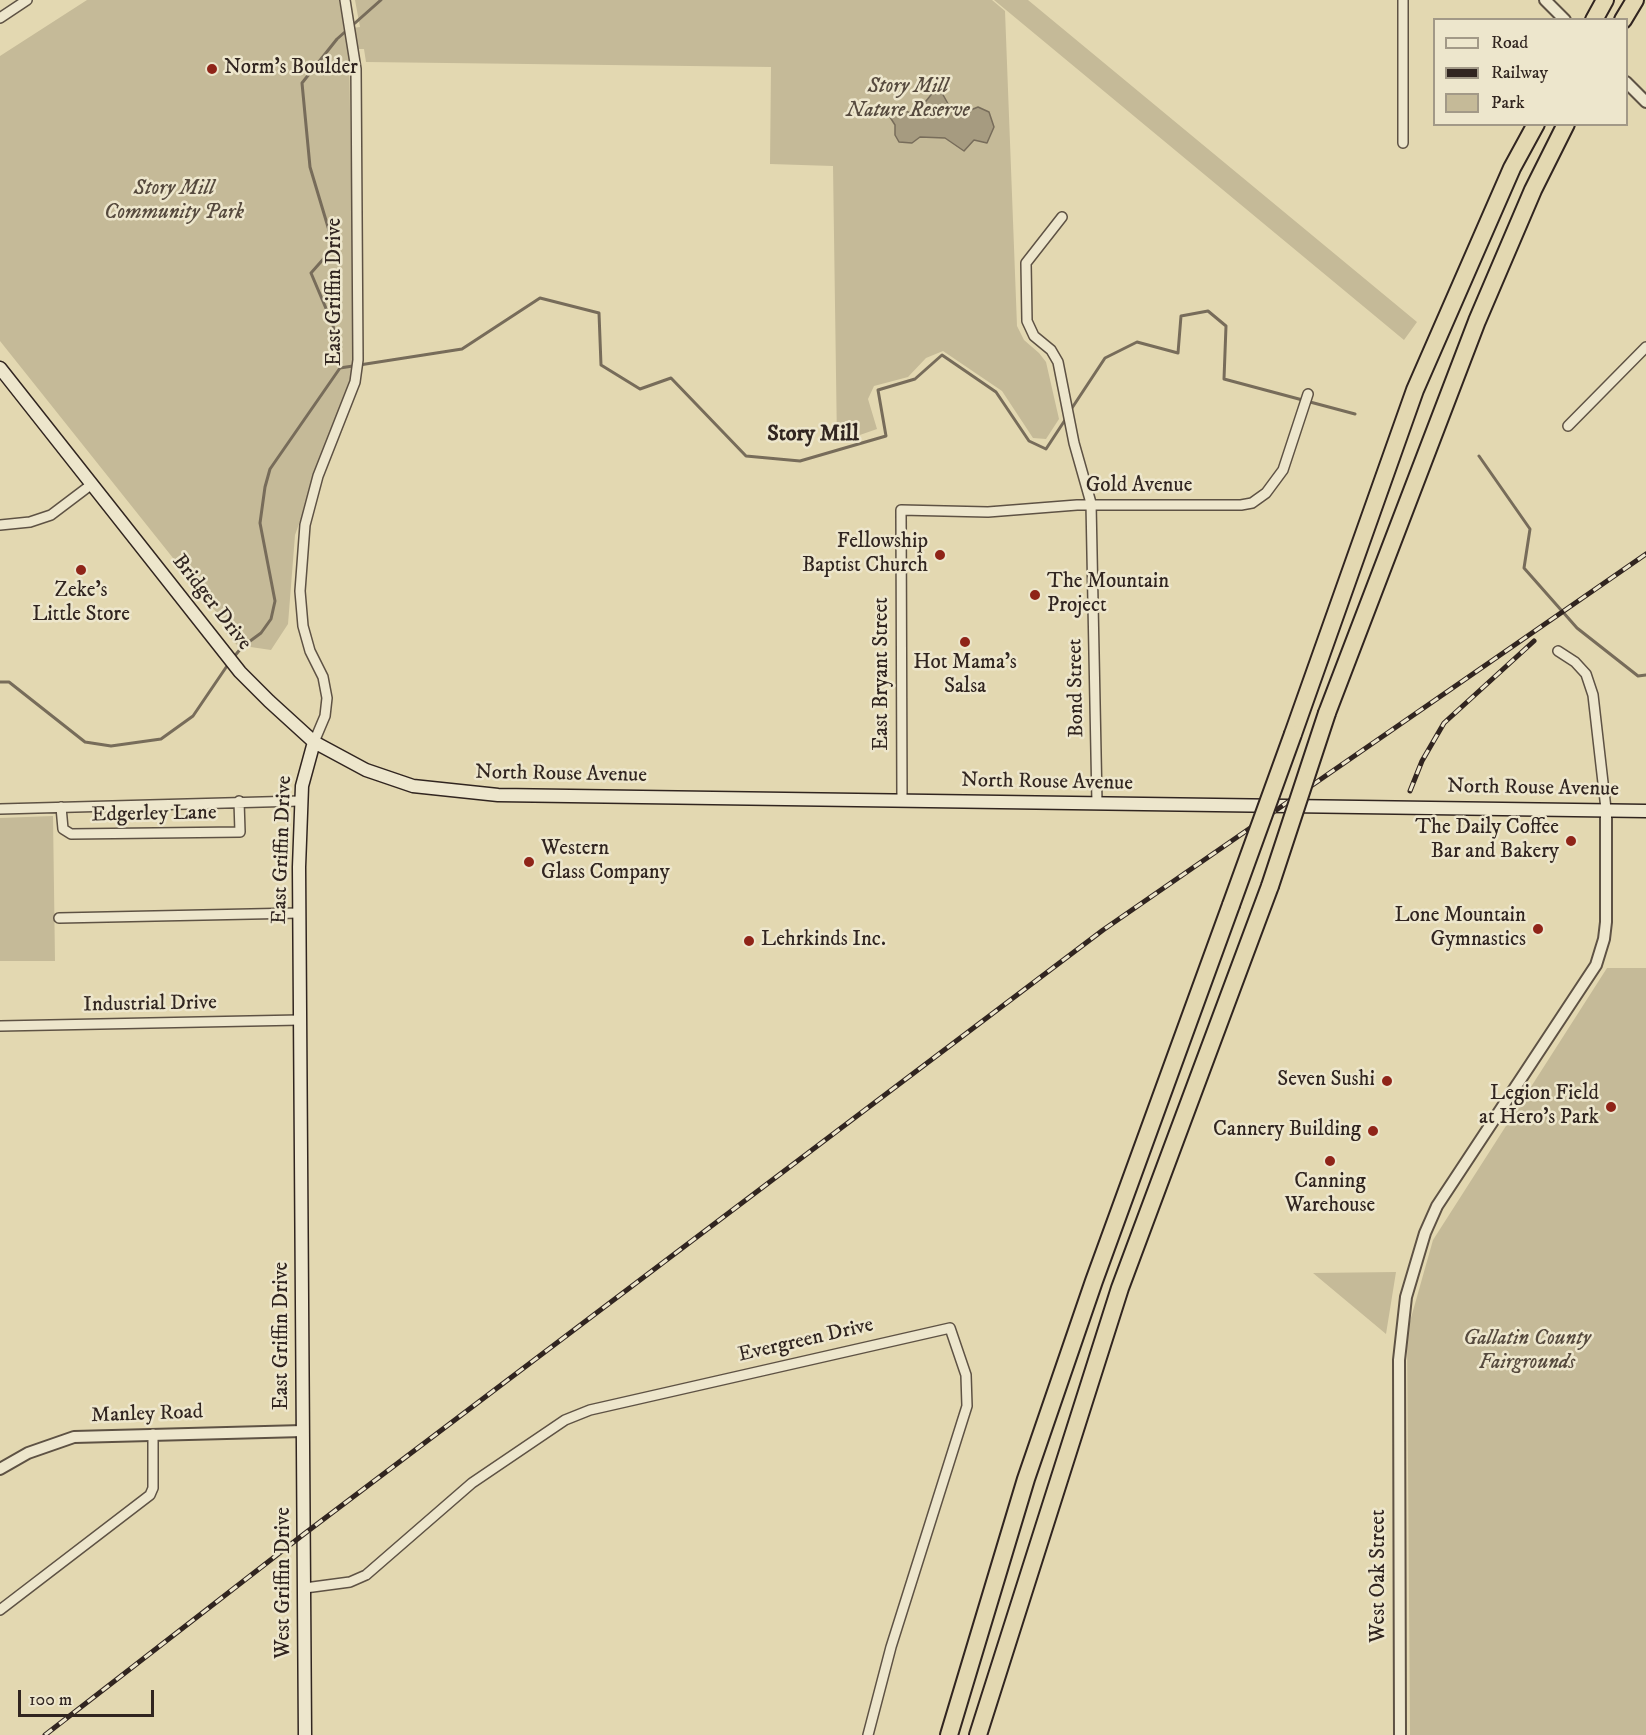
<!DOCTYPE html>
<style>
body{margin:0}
#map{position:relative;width:1646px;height:1735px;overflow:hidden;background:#e3d8b1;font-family:"IM FELL DW Pica",serif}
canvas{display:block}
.legend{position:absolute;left:1433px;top:18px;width:195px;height:108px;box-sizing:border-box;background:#ede6cc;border:2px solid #a29987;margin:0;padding:8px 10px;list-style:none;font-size:18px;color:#312520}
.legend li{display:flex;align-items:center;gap:12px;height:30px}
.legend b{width:30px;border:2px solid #a29987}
.scale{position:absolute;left:18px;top:1690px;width:136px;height:27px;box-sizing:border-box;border:3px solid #312520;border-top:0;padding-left:8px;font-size:18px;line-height:21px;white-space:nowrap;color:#312520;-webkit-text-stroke:4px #ede6cc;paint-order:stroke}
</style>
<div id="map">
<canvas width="1646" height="1735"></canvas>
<ul class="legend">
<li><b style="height:8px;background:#ede6cc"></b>Road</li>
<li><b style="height:8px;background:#312520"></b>Railway</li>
<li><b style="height:16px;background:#c5ba98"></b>Park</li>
</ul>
<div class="scale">100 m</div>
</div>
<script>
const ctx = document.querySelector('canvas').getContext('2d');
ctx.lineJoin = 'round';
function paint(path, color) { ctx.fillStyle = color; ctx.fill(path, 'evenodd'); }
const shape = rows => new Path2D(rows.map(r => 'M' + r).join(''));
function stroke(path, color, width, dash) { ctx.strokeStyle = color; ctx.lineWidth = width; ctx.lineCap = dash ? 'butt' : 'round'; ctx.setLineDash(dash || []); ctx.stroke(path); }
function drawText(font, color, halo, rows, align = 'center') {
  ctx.font = font + ' "IM FELL DW Pica",serif'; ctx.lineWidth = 5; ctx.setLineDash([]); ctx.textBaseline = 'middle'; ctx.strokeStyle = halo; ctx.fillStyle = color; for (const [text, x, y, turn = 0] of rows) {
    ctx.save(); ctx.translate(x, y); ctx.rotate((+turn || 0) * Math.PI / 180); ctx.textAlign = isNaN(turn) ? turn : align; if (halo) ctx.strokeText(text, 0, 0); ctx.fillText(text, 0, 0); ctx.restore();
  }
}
paint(shape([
 [87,0,339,0,344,29,360,27,355,0,992,0,1005,11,1017,326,1024,340,1039,353,1046,362,1059,419,1046,439,1033,438,1002,391,943,351,926,358,908,377,874,386,868,399,877,429,837,443,833,166,770,164,771,67,366,62,364,49,349,49,354,354,351,380,295,535,288,624,271,650,237,645,226,633,228,627,0,341,0,56],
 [994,0,1028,0,1417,322,1404,340],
 [53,816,55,961,0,961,0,818],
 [1607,968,1646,968,1646,1735,1410,1735,1407,1332,1433,1240],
 [1396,1272,1386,1334,1313,1273]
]), '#c5ba98');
const water = shape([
 [934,91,942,93,951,109,961,114,978,107,989,112,994,127,987,143,974,140,964,151,945,138,920,137,912,143,899,142,895,135,895,125,888,114,894,106,915,115,934,91]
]);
paint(water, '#a69b80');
stroke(water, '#776c5a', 1.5);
stroke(shape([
 [340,368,462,349,540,298,599,313,601,365,640,389,671,378,746,456,800,461,886,436,878,390,915,379,942,355,996,392,1029,441,1046,449,1067,417],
 [1070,411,1105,358,1137,342,1178,353,1181,316,1208,311,1226,326,1224,379,1355,414],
 [1479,456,1530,529,1524,568,1577,628,1638,676,1646,675],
 [233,658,242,647,261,633,271,619,275,601,260,523,265,487,270,469,340,368,333,325,311,273,334,247,310,167,302,83,337,39,381,0],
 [0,682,9,682,85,742,111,746,161,739,193,716,229,663]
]), '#776c5a', 3);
const minor = shape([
 [1403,0,1403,143],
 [0,18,27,0],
 [1062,217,1026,263,1027,321,1034,336,1051,350,1058,362,1074,443,1091,503,1097,803],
 [1568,426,1646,347],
 [0,525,30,522,51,515,92,484],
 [1558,651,1575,662,1586,674,1593,695,1606,809],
 [314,742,325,716,327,698,323,677,310,651,303,626,300,591,305,525,318,476,355,382,358,360,356,69,345,0],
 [902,801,901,510,988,512,1077,505,1241,505,1252,503,1266,493,1283,470,1308,394],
 [61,807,63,829,71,834,240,832,239,801],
 [0,809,300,801],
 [59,918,299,913],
 [0,1026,300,1020],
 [305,1588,350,1582,366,1575,472,1483,565,1420,590,1410,950,1328,966,1375,967,1406,891,1647,868,1735],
 [0,1610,150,1495,153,1488,153,1434]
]);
const tertiary = shape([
 [1545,0,1565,20],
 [1626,82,1646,102],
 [0,1469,28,1453,74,1437,303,1431],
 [1400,1735,1399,1360,1406,1297,1425,1233,1437,1206,1596,965,1604,939,1606,922,1606,809]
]);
const secondary = shape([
 [0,368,240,672,269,701,314,742,366,770,413,786,498,795,1646,811],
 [305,1735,299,867,302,786,314,742]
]);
const motorway = shape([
 [1594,20,1605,0],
 [1623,20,1635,0],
 [1327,713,1477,321,1533,190,1566,124],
 [1293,734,1415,390,1512,168,1536,124],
 [949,1735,1026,1479,1094,1281,1231,905],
 [978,1735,1120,1288,1270,886]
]);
stroke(minor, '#5e5244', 12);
stroke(tertiary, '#5e5244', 14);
stroke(secondary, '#312520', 15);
stroke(motorway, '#312520', 20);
stroke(minor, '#ede6cc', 9);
stroke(tertiary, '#ede6cc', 10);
stroke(secondary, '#ede6cc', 12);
stroke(motorway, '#e3d8b1', 16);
const rail = shape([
 [1410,791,1422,761,1444,723,1534,641],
 [45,1735,304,1534,1103,930,1646,554]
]);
stroke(rail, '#312520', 5);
stroke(rail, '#ede6cc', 3, [9]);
const motorwayBridge = shape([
 [1270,886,1327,713],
 [1231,905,1293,734]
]);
stroke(motorwayBridge, '#312520', 20, []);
stroke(motorwayBridge, '#e3d8b1', 16);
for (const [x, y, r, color] of [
 [212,69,6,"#8f2418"],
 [940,555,6,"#8f2418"],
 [81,570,6,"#8f2418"],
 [1035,595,6,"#8f2418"],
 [965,642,6,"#8f2418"],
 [1571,841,6,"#8f2418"],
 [529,862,6,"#8f2418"],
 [1538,929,6,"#8f2418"],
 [749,941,6,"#8f2418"],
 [1387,1081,6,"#8f2418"],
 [1611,1107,6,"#8f2418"],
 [1373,1131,6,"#8f2418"],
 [1330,1161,6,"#8f2418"]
]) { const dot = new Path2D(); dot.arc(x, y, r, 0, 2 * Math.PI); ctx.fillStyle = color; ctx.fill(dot); stroke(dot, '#ede6cc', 2); }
drawText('21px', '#312520', '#ede6cc', [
 ["Norm's Boulder",224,69,"left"],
 ["Fellowship",928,543],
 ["Baptist Church",928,567],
 ["The Mountain",1047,583,"left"],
 ["Project",1047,607,"left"],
 ["Zeke's",81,592,"center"],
 ["Little Store",81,616,"center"],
 ["Hot Mama's",965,664,"center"],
 ["Salsa",965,688,"center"],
 ["The Daily Coffee",1559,829],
 ["Bar and Bakery",1559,853],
 ["Western",541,850,"left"],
 ["Glass Company",541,874,"left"],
 ["Lone Mountain",1526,917],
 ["Gymnastics",1526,941],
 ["Lehrkinds Inc.",761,941,"left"],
 ["Seven Sushi",1375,1081],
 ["Legion Field",1599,1095],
 ["at Hero's Park",1599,1119],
 ["Cannery Building",1361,1131],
 ["Canning",1330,1183,"center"],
 ["Warehouse",1330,1207,"center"]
], 'right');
drawText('italic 21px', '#564a3e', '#ede6cc', [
 ["Story Mill",908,88],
 ["Nature Reserve",908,112],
 ["Story Mill",174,190],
 ["Community Park",174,214],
 ["Gallatin County",1527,1340],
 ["Fairgrounds",1527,1364]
]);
drawText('21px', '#312520', '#ede6cc', [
 ["East Griffin Drive",336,292,-90],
 ["Gold Avenue",1139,487],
 ["Bridger Drive",211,603,52],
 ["East Bryant Street",883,674,-90],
 ["Bond Street",1077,688,-91],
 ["North Rouse Avenue",561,775,1],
 ["North Rouse Avenue",1047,783,1],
 ["North Rouse Avenue",1533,789,1],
 ["Edgerley Lane",154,815,-1],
 ["East Griffin Drive",283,850,-88],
 ["Industrial Drive",150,1005,-1],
 ["East Griffin Drive",283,1336,-90],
 ["Evergreen Drive",806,1341,-13],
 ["Manley Road",147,1415,-2],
 ["West Oak Street",1380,1576,-90],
 ["West Griffin Drive",285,1583,-90]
]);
drawText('bold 22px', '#312520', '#ede6cc', [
 ["Story Mill",813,435]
]);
</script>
